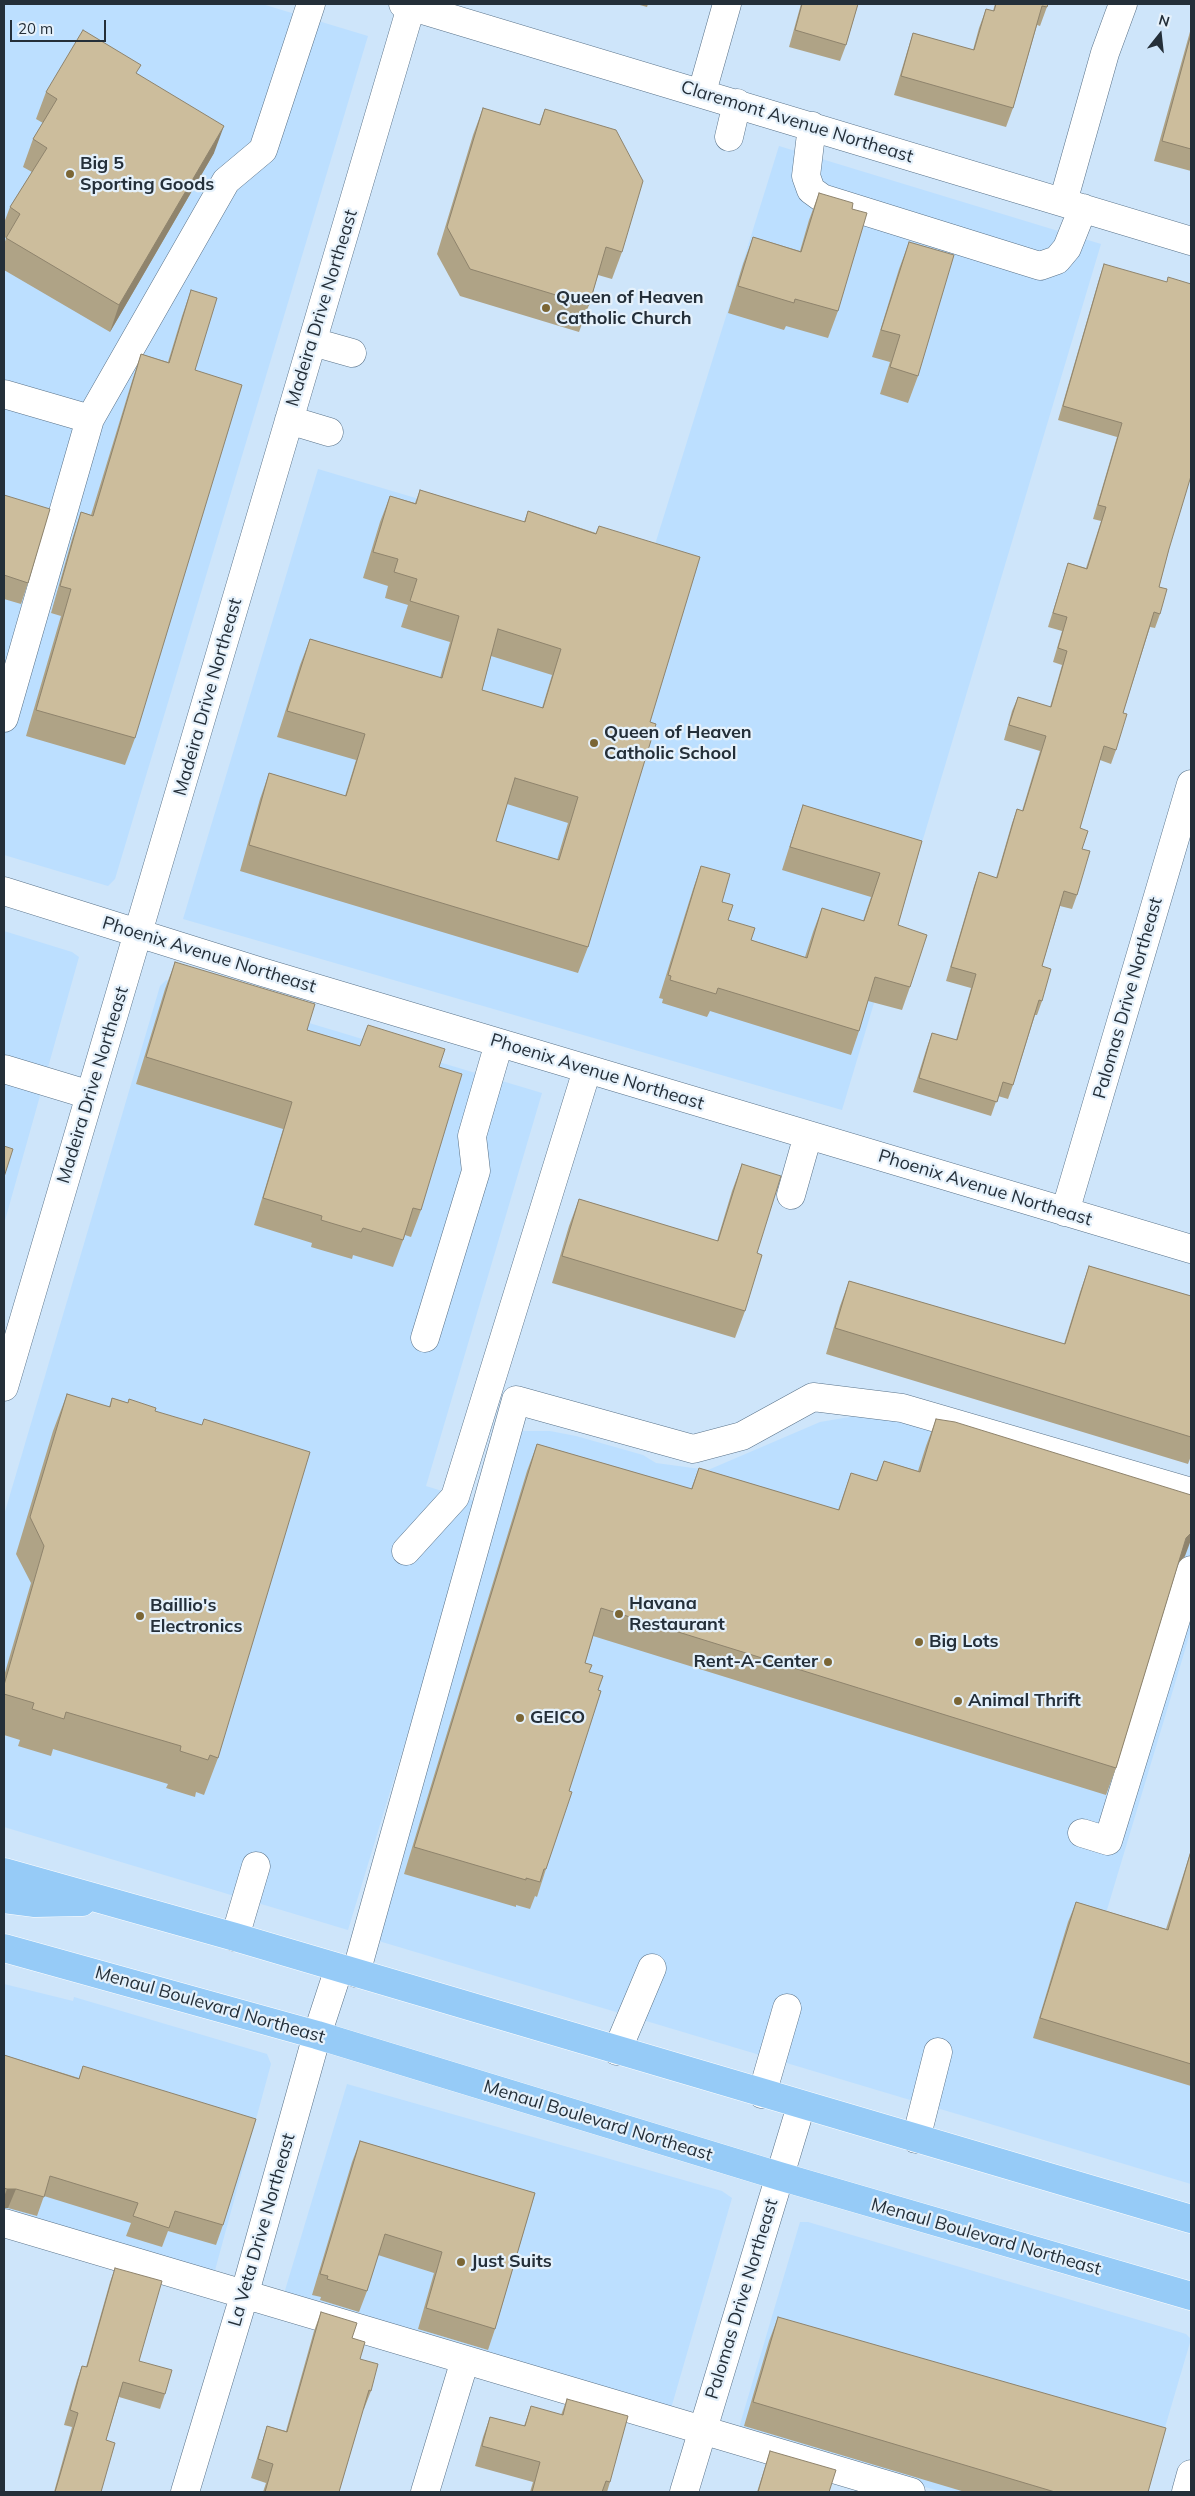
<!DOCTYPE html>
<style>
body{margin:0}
#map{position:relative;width:1195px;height:2496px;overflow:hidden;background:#cee5fa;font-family:Mulish,sans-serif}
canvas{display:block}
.frame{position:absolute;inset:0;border:5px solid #242f39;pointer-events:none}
.north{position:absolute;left:1135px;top:10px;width:50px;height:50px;-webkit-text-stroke:4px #e5f1fb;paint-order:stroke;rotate:16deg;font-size:14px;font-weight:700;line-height:20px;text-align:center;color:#242f39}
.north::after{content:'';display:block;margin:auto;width:18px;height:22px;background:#242f39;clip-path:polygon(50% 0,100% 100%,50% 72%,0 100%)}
.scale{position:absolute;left:10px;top:20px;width:96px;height:22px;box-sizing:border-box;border:2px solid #242f39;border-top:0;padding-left:6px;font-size:15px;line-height:18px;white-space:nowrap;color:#242f39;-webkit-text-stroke:4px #e5f1fb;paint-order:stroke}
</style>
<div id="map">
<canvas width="1195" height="2496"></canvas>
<div class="frame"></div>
<div class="north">N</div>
<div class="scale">20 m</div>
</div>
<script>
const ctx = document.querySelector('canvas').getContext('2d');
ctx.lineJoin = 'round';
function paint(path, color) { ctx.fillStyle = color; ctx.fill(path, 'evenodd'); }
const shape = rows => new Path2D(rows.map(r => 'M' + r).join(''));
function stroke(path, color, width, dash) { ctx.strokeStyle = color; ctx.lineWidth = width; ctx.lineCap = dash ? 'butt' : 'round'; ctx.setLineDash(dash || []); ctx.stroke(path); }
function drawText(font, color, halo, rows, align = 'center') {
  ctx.font = font + ' Mulish,sans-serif'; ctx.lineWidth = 4.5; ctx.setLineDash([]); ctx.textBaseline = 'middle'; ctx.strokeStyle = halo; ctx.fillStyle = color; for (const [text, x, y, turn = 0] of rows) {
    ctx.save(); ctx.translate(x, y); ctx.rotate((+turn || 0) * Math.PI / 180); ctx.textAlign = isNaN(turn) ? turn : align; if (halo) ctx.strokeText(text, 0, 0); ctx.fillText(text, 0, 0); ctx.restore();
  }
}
paint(shape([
 [4,4,262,4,368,36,115,879,108,886,4,855],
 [779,146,1101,244,842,1110,183,919,318,469,648,567],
 [4,931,72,952,79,957,4,1224],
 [166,980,542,1093,426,1486,478,1502,348,1930,4,1827,4,1515,160,986],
 [861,1415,936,1427,1191,1504,1191,1630,1106,1913,1191,1939,1191,2184,372,1939,521,1431,550,1431,576,1436,643,1455,656,1463,708,1470,820,1422],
 [4,1984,73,2001,74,1997,267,2054,271,2064,214,2274,4,2214],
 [347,2084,722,2191,732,2198,670,2412,283,2297],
 [800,2222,808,2222,1186,2334,1191,2339,1146,2492,942,2492,738,2431]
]), '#bcdfff');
const minor = shape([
 [403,4,1191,241],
 [702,92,727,4],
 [812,126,806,176,811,190,822,198,1040,266,1057,260,1067,248,1083,208],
 [729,137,737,103],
 [1063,202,1105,53,1123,4],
 [313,342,352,353],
 [4,394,90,419],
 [289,420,329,432],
 [4,718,90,419,226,181,263,150,311,4],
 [4,891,262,972,1191,1249],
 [4,1069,90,1095],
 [791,1195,808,1135],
 [1065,1212,1191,784],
 [425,1338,476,1171,472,1136,499,1043],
 [4,1387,411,7],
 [406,1551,455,1497,587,1070],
 [1082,1833,1108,1841,1191,1570],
 [235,1937,256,1866],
 [356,1973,516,1400,693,1449,742,1436,813,1397,902,1408,1191,1492],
 [617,2051,652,1968],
 [762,2094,787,2008],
 [916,2139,938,2052],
 [4,2223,911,2492],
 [185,2492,244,2296,317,2035,339,1968],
 [425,2492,465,2360],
 [684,2492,801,2106],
 [1186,2492,1191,2474]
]);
const major = shape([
 [4,1872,235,1937,1191,2219],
 [4,1899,35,1903,82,1902],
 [4,1948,317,2035,779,2176,1191,2296]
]);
stroke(minor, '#597289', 29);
stroke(major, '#fff', 29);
stroke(minor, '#fff', 28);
stroke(major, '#96cbf7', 28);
paint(shape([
 [636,4,648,4,647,7],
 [801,4,858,4,846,45,840,61,789,47],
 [995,4,1048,4,1040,26,1037,25,1013,108,1006,127,894,95,907,52,913,33,973,50,979,28,986,9,993,11],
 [1191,28,1191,171,1154,161],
 [138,74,214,153,110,332,4,270,4,245,6,238,4,236,4,223,10,207,32,172,23,167,33,139,43,123,36,119,46,92],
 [483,108,539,125,545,109,622,252,612,279,598,275,589,305,579,332,460,296,437,254,473,135],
 [819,193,852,209,838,311,828,338,786,326,784,330,728,313,743,264,753,237,800,251,809,220],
 [909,242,918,376,908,403,880,394,890,362,872,357,899,269],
 [1104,264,1169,549,1159,587,1160,614,1155,628,1150,627,1123,713,1116,750,1111,764,1100,760,1080,828,1082,849,1077,895,1072,909,1060,906,1042,966,1042,1001,1037,1015,1035,1015,1013,1085,1008,1099,998,1096,991,1116,913,1092,927,1047,932,1033,956,1040,971,988,946,981,974,886,979,872,996,878,1012,823,1017,809,1022,811,1040,751,1004,740,1012,711,1018,697,1050,707,1062,665,1053,662,1062,631,1048,627,1068,563,1086,568,1101,521,1093,519,1117,437,1058,420,1099,279],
 [191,290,195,370,135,738,125,765,26,736,61,616,51,613,72,539,81,512,91,515,132,381,141,354,168,362,182,316],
 [420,490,524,522,528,511,596,533,599,526,650,722,588,947,578,973,240,871,260,799,269,773,345,796,356,760,277,737,300,665,310,639,440,678,450,642,401,627,408,605,385,598,388,586,363,578,380,522,390,496,415,503],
 [491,656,552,675,542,708,482,690],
 [507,804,568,823,557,860,496,841],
 [4,495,28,583,21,604,4,599],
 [803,805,922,841,898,925,910,987,902,1010,868,1001,859,1031,851,1055,710,1011,707,1017,662,1003,663,999,659,998,693,889,701,866,722,902,728,920,751,940,805,957,813,932,822,908,863,921,871,897,782,870,795,829],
 [175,962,307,1030,360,1046,439,1067,421,1210,411,1237,405,1235,393,1267,353,1255,352,1259,311,1247,312,1243,254,1225,283,1129,136,1084,165,989],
 [742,1164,745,1311,735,1338,552,1283,569,1226,579,1199,717,1241,732,1191],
 [1089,1266,1191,1296,1191,1456,1188,1464,826,1354,840,1306,849,1281,1064,1344,1080,1292],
 [67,1394,109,1407,112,1398,155,1411,218,1758,204,1795,196,1792,195,1797,166,1788,168,1784,53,1749,51,1756,18,1746,20,1740,4,1735,4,1676,31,1583,16,1554,53,1431],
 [936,1419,1185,1556,1178,1563,1116,1768,1106,1795,593,1636,585,1663,589,1672,569,1791,546,1869,537,1897,535,1896,530,1909,516,1905,516,1907,404,1874,527,1471,537,1444,691,1489,699,1468,838,1510,851,1473,876,1481,884,1461,918,1471,926,1446],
 [1191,1850,1191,2086,1033,2038,1068,1922,1076,1902,1166,1929,1186,1866],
 [4,2055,79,2078,83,2066,223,2225,216,2245,168,2231,162,2247,126,2236,131,2223,44,2196,37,2216,8,2208,4,2208],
 [360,2141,535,2193,495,2329,488,2350,418,2329,434,2273,378,2255,367,2291,359,2312,320,2300,321,2297,312,2295,352,2162],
 [115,2268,139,2361,165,2394,160,2409,119,2397,106,2440,101,2492,54,2492,72,2427,64,2425,77,2380,82,2366,86,2367,110,2282],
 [321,2312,352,2338,360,2359,371,2391,364,2409,363,2409,339,2492,263,2492,266,2483,251,2478,261,2445,267,2426,286,2431,314,2331],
 [778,2317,1148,2492,965,2492,744,2426,769,2341],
 [567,2399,610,2482,607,2492,530,2492,533,2482,475,2466,483,2437,490,2417,524,2426,531,2406,561,2415],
 [770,2451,829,2492,757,2492]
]), '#afa386');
paint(shape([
 [224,126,214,153,110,332,119,305],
 [1191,1533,1191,1540,1185,1556,1176,1565,1186,1538],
 [7,2189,16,2189,8,2208,4,2208,4,2197]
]), '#8f846d');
const building = shape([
 [802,4,858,4,846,45,795,30,802,4],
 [996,4,1048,4,1047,7,1042,6,1013,108,901,76,913,33,974,50,986,9,994,11,996,4],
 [83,30,141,65,136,73,224,126,119,305,6,238,20,214,10,207,47,148,33,139,57,99,46,92,83,30],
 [1191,34,1191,149,1162,141,1191,34],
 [483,108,540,125,545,109,616,130,643,181,622,252,606,247,589,305,470,269,447,227,483,108],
 [819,193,853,203,852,209,867,213,838,311,795,299,794,303,738,286,753,237,801,252,819,193],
 [909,242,954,255,918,376,890,367,900,335,881,330,909,242],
 [1104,264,1167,282,1168,277,1191,284,1191,476,1169,549,1159,587,1167,589,1160,614,1154,612,1123,713,1127,714,1116,750,1104,746,1080,828,1088,831,1082,849,1090,851,1077,895,1064,891,1042,966,1051,969,1042,1001,1039,1000,1013,1085,1003,1082,997,1102,919,1078,932,1033,957,1040,976,974,951,967,979,872,997,878,1017,809,1023,811,1046,736,1009,725,1018,697,1051,707,1067,651,1058,648,1067,617,1053,613,1068,563,1087,569,1106,507,1098,505,1122,423,1063,406,1104,264],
 [191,290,217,298,195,370,242,385,135,738,36,710,71,589,60,586,81,512,93,516,141,354,169,363,191,290],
 [420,490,525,522,528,511,596,534,599,526,700,557,650,722,656,724,588,947,249,845,269,773,346,796,365,734,287,711,310,639,442,678,459,616,410,601,417,579,394,572,398,559,373,552,390,496,416,504,420,490],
 [498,629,561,649,543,708,482,690,498,629],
 [515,778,578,797,559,860,496,841,515,778],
 [4,495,50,509,28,583,4,575,4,495],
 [803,805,922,841,898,925,927,935,910,987,875,977,859,1031,718,988,716,994,670,980,671,976,668,975,701,866,730,874,722,902,733,905,728,920,755,928,751,940,807,958,822,908,864,921,880,873,790,847,803,805],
 [175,962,315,1004,307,1030,360,1046,368,1025,445,1049,439,1067,462,1074,421,1210,413,1208,403,1240,363,1228,361,1232,321,1220,322,1216,263,1198,292,1102,146,1057,175,962],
 [4,1146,13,1149,4,1177,4,1146],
 [742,1164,781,1176,757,1253,762,1255,745,1311,562,1256,579,1199,718,1241,742,1164],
 [1089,1266,1191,1296,1191,1437,835,1328,849,1281,1065,1344,1089,1266],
 [67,1394,110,1407,112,1398,128,1403,129,1399,156,1408,155,1411,202,1425,204,1419,310,1452,218,1758,210,1755,208,1760,180,1751,181,1746,66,1712,64,1719,32,1709,34,1703,4,1694,4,1685,44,1546,30,1517,67,1394],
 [936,1419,955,1422,1191,1495,1191,1533,1186,1538,1116,1768,601,1608,585,1663,592,1665,589,1672,603,1676,598,1690,601,1691,569,1791,572,1792,546,1869,544,1869,540,1882,526,1878,526,1880,414,1847,537,1444,692,1489,699,1468,839,1510,851,1473,877,1481,884,1461,920,1472,936,1419],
 [1191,1851,1191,2064,1040,2018,1076,1902,1168,1930,1191,1851],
 [4,2055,79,2079,83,2066,256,2119,223,2225,175,2211,169,2228,133,2216,138,2203,50,2176,44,2197,16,2189,7,2189,4,2188,4,2055],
 [360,2141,535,2193,495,2329,426,2308,442,2252,385,2234,367,2291,327,2279,328,2276,320,2274,360,2141],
 [115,2268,162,2281,139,2361,172,2370,165,2394,123,2382,106,2440,115,2443,101,2492,55,2492,78,2413,70,2410,82,2366,87,2367,115,2268],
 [321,2312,357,2323,352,2338,365,2342,360,2359,378,2364,371,2391,369,2390,339,2492,265,2492,273,2464,258,2459,267,2426,287,2432,321,2312],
 [778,2317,1166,2428,1148,2492,1055,2492,753,2402,778,2317],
 [567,2399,628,2416,610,2482,606,2481,602,2492,532,2492,540,2462,482,2446,490,2417,525,2426,531,2406,563,2415,567,2399],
 [770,2451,836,2470,829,2492,758,2492,770,2451]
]);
paint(building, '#ccbd9c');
stroke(building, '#8f846d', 1);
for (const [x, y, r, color] of [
 [70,174,5,"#7b6635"],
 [546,308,5,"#7b6635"],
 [594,743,5,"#7b6635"],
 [619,1614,5,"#7b6635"],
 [140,1616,5,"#7b6635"],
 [919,1642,5,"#7b6635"],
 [828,1662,5,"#7b6635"],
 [958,1701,5,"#7b6635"],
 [520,1718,5,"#7b6635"],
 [461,2262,5,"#7b6635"]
]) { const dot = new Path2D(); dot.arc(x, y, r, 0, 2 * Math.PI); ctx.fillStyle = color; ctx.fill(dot); stroke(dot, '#e5f1fb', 2); }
drawText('18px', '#242f39', '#e5f1fb', [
 ["Claremont Avenue Northeast",797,122,17],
 ["Madeira Drive Northeast",322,308,-73],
 ["Madeira Drive Northeast",208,697,-74],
 ["Phoenix Avenue Northeast",209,955,17],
 ["Palomas Drive Northeast",1128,998,-74],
 ["Phoenix Avenue Northeast",597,1072,17],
 ["Madeira Drive Northeast",93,1085,-73],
 ["Phoenix Avenue Northeast",985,1188,17],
 ["Menaul Boulevard Northeast",210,2005,16],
 ["Menaul Boulevard Northeast",598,2121,17],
 ["La Veta Drive Northeast",262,2230,-74],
 ["Menaul Boulevard Northeast",986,2237,16],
 ["Palomas Drive Northeast",742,2299,-73]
]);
drawText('bold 18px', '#242f39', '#e5f1fb', [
 ["Big 5",80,164],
 ["Sporting Goods",80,185],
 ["Queen of Heaven",556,298],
 ["Catholic Church",556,319],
 ["Queen of Heaven",604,733],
 ["Catholic School",604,754],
 ["Havana",629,1604],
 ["Restaurant",629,1625],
 ["Baillio's",150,1606],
 ["Electronics",150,1627],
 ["Big Lots",929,1642],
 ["Rent-A-Center",818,1662,"right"],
 ["Animal Thrift",968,1701],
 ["GEICO",530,1718],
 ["Just Suits",471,2262]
], 'left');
</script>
